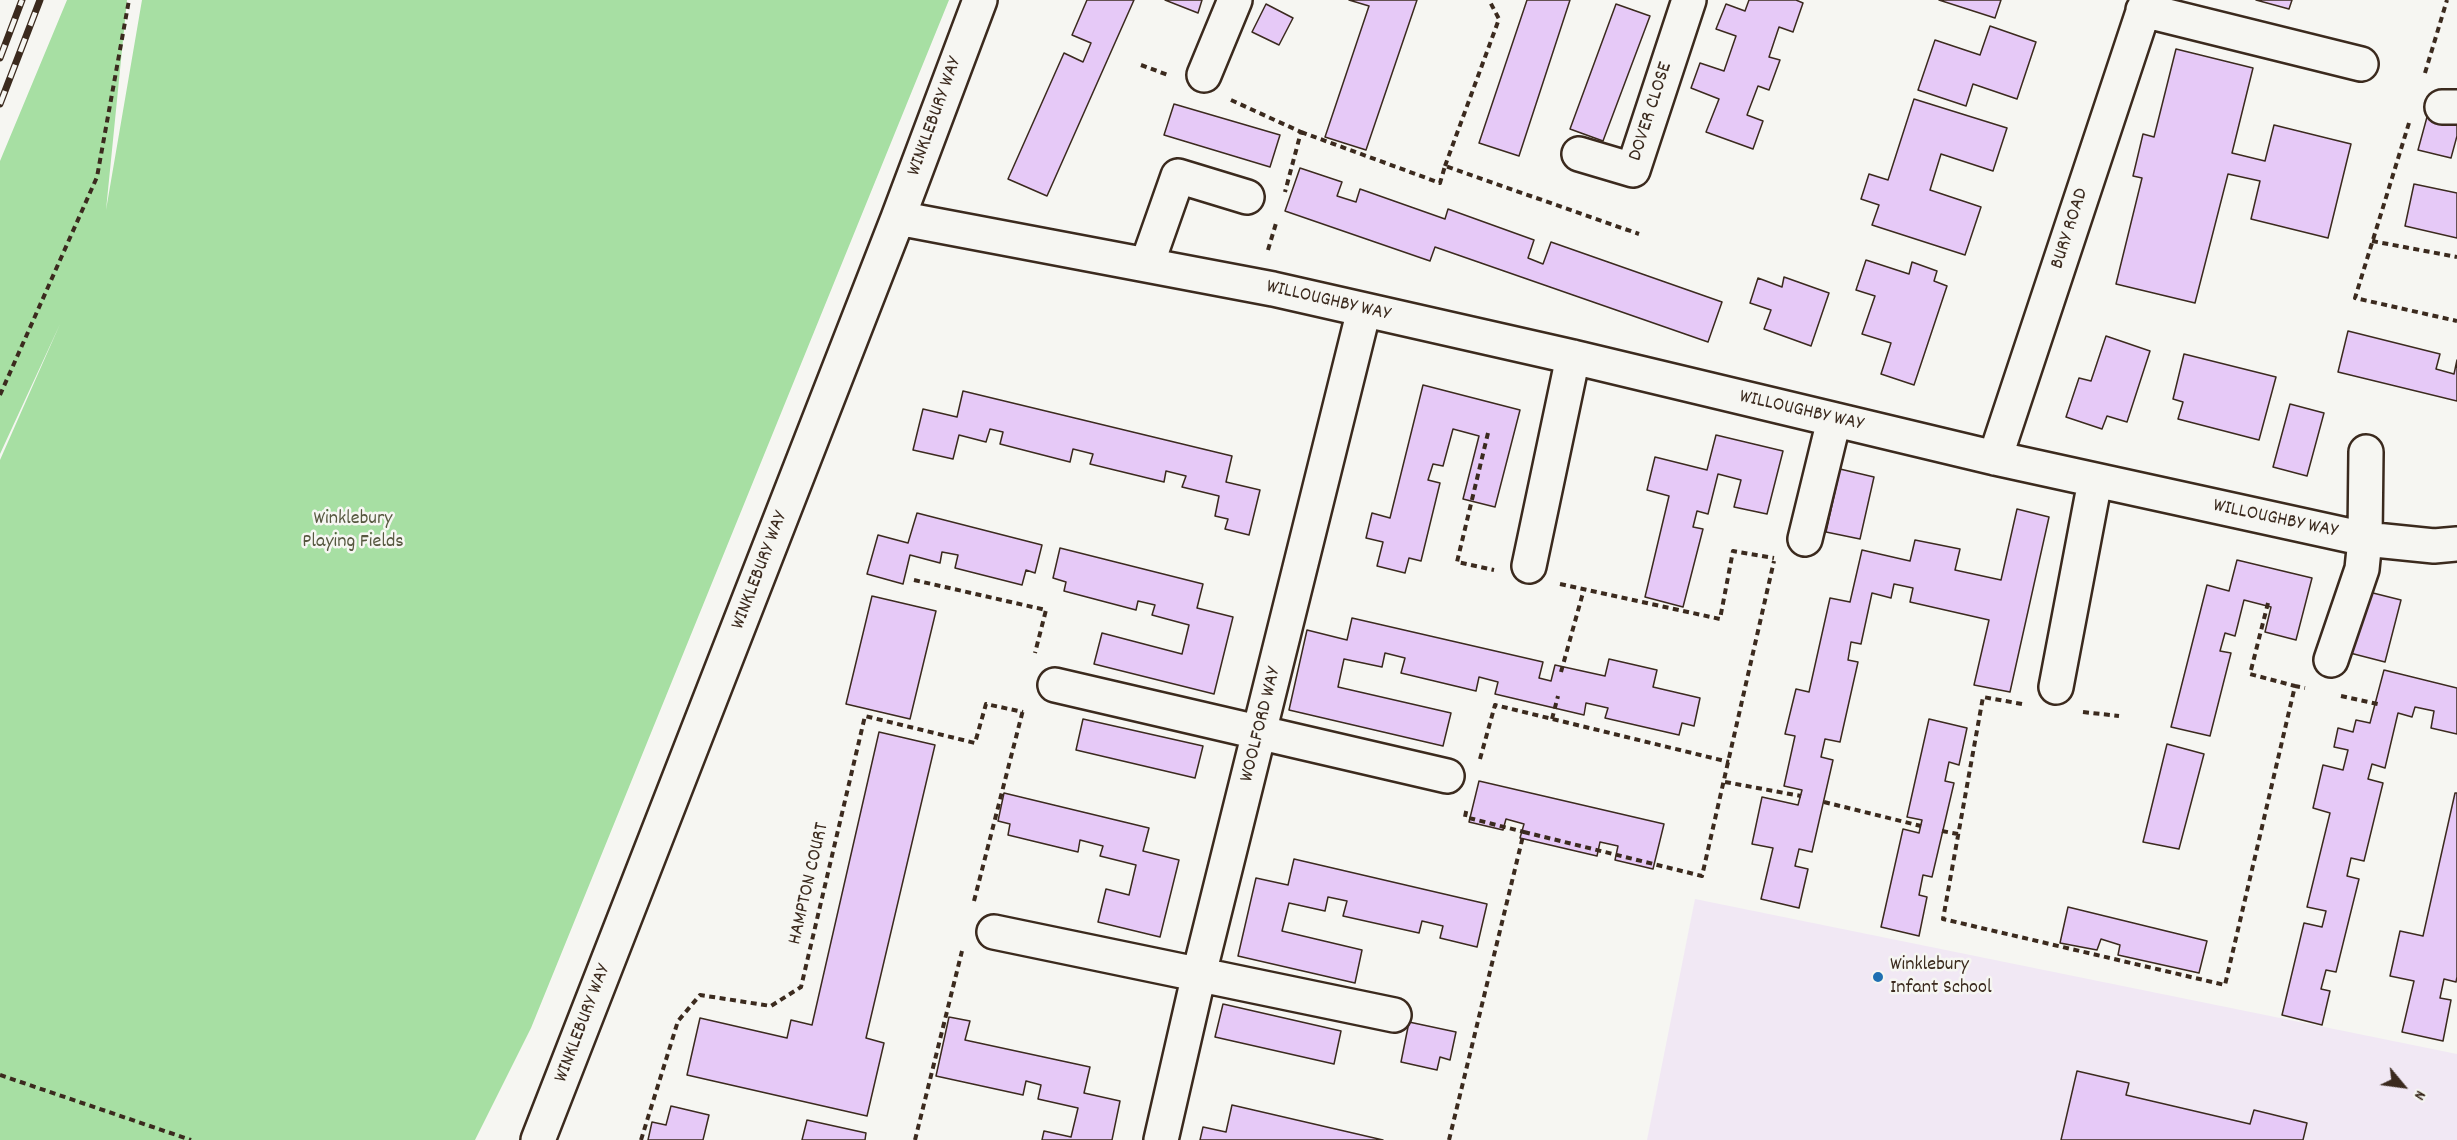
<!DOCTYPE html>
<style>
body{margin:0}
#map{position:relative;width:2457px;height:1140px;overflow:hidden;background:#f6f6f2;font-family:Dekko,sans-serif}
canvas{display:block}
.north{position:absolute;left:2373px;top:1056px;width:60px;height:60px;-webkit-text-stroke:4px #f6f6f2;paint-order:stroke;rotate:119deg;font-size:16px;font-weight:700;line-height:24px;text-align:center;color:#3b2a1e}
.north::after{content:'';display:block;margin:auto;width:21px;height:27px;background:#3b2a1e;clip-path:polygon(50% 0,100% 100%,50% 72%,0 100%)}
</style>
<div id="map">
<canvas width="2457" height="1140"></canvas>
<div class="north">N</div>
</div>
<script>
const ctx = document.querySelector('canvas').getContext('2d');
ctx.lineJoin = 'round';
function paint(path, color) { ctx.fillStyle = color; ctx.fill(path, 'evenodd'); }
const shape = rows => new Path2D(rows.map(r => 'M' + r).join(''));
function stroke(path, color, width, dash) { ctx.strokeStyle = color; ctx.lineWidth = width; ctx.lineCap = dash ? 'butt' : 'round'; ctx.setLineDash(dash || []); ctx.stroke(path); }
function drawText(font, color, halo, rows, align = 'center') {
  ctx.font = font + ' Dekko,sans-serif'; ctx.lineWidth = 5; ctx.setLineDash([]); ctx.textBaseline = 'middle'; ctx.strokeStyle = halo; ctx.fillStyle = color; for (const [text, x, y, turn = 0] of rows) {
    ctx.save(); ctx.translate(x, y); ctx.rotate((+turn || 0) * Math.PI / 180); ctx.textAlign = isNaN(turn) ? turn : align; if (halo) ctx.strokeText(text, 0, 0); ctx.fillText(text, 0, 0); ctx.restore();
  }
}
paint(shape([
 [1695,899,2457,1054,2457,1140,1647,1140]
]), '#f1e8f4');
paint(shape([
 [67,0,127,0,106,210,142,0,949,0,531,1028,475,1140,0,1140,0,460,60,324,0,454,0,161]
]), '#a7dfa3');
const building = shape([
 [1087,0,1134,0,1047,196,1008,179,1064,53,1083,62,1091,43,1072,35,1087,0],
 [1165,0,1202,0,1198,13,1165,0],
 [1349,0,1417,0,1366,150,1325,137,1369,6,1349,0],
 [1527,0,1570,0,1519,156,1479,143,1527,0],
 [1749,0,1796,0,1803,3,1793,32,1779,27,1769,57,1780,60,1769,90,1758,86,1747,115,1763,121,1753,149,1706,132,1719,99,1691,88,1700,63,1724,71,1736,36,1716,29,1726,4,1745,11,1749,0],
 [1939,0,2001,0,1995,18,1939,0],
 [2256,0,2292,0,2289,9,2256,0],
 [1266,4,1293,18,1279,45,1252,32,1266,4],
 [1616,4,1650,16,1603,141,1570,129,1616,4],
 [1990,26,2036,42,2017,99,1973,84,1966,106,1918,90,1935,40,1980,55,1990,26],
 [2176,49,2253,68,2232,153,2265,161,2274,125,2351,144,2328,238,2251,219,2260,181,2228,174,2195,303,2116,284,2142,178,2133,176,2143,134,2154,137,2176,49],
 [1914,99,2007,128,1993,171,1941,154,1930,190,1981,207,1965,255,1872,225,1879,205,1861,199,1869,174,1888,180,1914,99],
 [1174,104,1280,135,1270,167,1164,135,1174,104],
 [2427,117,2457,125,2457,136,2451,158,2418,150,2427,117],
 [1300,168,1342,182,1337,196,1356,202,1360,189,1445,219,1448,209,1534,240,1528,258,1543,264,1551,242,1722,302,1708,342,1435,247,1430,261,1285,211,1300,168],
 [2414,184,2457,193,2457,238,2405,226,2414,184],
 [1866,260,1909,274,1912,262,1937,271,1934,281,1947,286,1914,385,1881,374,1891,343,1862,334,1875,296,1856,290,1866,260],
 [1784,277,1829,293,1811,346,1764,329,1771,310,1750,303,1758,278,1782,287,1784,277],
 [2348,331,2440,354,2436,369,2454,374,2457,360,2457,401,2338,372,2348,331],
 [2106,336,2150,351,2127,422,2107,416,2102,429,2066,417,2079,378,2091,381,2106,336],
 [2184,354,2276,377,2259,440,2178,419,2183,402,2173,399,2184,354],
 [1423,385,1520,410,1495,507,1463,499,1479,436,1453,429,1443,466,1433,464,1428,480,1440,483,1421,561,1409,558,1405,573,1377,566,1383,542,1366,538,1372,513,1390,518,1423,385],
 [963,391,1232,456,1226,482,1260,490,1249,535,1225,529,1228,519,1215,516,1219,496,1182,487,1186,476,1166,471,1164,482,1090,464,1093,454,1073,449,1070,462,1000,444,1003,432,990,429,986,442,959,435,953,459,913,450,923,409,957,417,963,391],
 [2290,404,2324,413,2307,476,2273,467,2290,404],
 [1716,435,1783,451,1767,514,1734,507,1741,480,1718,474,1708,514,1697,511,1693,527,1703,529,1683,607,1645,597,1669,496,1647,490,1655,457,1707,470,1716,435],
 [1840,469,1874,477,1860,539,1826,532,1840,469],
 [2017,509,2049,517,2010,692,1974,685,1989,620,1910,602,1913,588,1894,584,1891,598,1872,593,1861,644,1851,642,1848,660,1858,662,1840,742,1825,739,1821,757,1833,760,1812,852,1799,849,1795,866,1808,869,1799,908,1761,899,1773,848,1752,844,1762,797,1798,805,1802,790,1784,786,1795,736,1785,734,1796,689,1809,692,1830,598,1850,602,1862,550,1910,561,1915,540,1960,549,1955,570,2001,580,2017,509],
 [917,513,1042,545,1035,573,1026,570,1022,585,955,568,958,555,942,552,940,563,910,555,903,584,867,574,878,535,908,543,917,513],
 [1060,548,1203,584,1197,608,1233,617,1214,694,1094,664,1102,633,1182,654,1189,625,1152,615,1155,605,1138,601,1136,610,1064,591,1066,582,1053,578,1060,548],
 [2237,560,2312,578,2296,640,2265,632,2271,607,2244,600,2235,636,2225,633,2220,651,2231,653,2210,736,2171,727,2207,585,2229,591,2237,560],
 [2365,591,2401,600,2385,662,2350,653,2365,591],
 [872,596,936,611,910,719,846,704,872,596],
 [1352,618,1543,662,1539,678,1551,681,1555,665,1605,676,1609,659,1657,670,1653,687,1700,698,1694,726,1682,723,1679,735,1605,718,1608,708,1586,703,1584,715,1495,694,1498,682,1479,677,1476,691,1401,673,1405,658,1385,653,1382,667,1344,659,1338,687,1451,713,1443,746,1289,710,1307,630,1347,640,1352,618],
 [2384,670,2457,688,2457,734,2431,728,2434,711,2415,707,2412,717,2398,713,2385,768,2372,764,2368,779,2383,783,2364,861,2351,858,2347,876,2359,879,2336,972,2326,970,2321,989,2330,991,2322,1025,2282,1015,2304,923,2322,927,2326,911,2307,907,2330,813,2313,808,2323,765,2343,770,2348,750,2334,747,2338,728,2353,732,2356,720,2370,723,2384,670],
 [1083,719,1203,746,1195,778,1076,750,1083,719],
 [1929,719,1967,728,1959,765,1949,762,1945,781,1954,783,1932,877,1923,875,1919,895,1927,897,1919,936,1881,927,1903,829,1919,833,1922,820,1907,817,1929,719],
 [879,732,935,745,866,1038,884,1043,867,1116,687,1075,700,1018,787,1038,791,1020,812,1025,879,732],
 [2167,744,2204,754,2179,849,2143,842,2167,744],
 [1479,781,1664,824,1653,869,1615,860,1618,846,1600,842,1597,856,1520,838,1524,824,1506,819,1503,830,1469,822,1479,781],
 [1004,793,1149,828,1143,851,1179,860,1160,937,1098,922,1106,889,1129,895,1136,865,1100,856,1103,846,1080,840,1078,852,1008,835,1010,824,998,821,1004,793],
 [2455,793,2457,793,2457,977,2456,982,2444,979,2440,998,2451,1000,2443,1041,2402,1032,2414,981,2390,976,2400,931,2423,936,2455,793],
 [1294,859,1487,904,1477,947,1440,938,1443,926,1422,921,1419,933,1343,916,1347,901,1328,897,1325,911,1289,903,1282,931,1362,950,1355,983,1238,956,1256,878,1288,885,1294,859],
 [2068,907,2207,941,2199,973,2118,955,2120,945,2101,939,2097,950,2060,943,2068,907],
 [1223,1004,1341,1031,1334,1064,1215,1037,1223,1004],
 [949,1017,970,1021,965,1040,1090,1067,1084,1093,1120,1101,1112,1140,1042,1140,1044,1131,1071,1137,1078,1108,1038,1099,1041,1085,1026,1081,1023,1095,936,1076,949,1017],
 [1409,1022,1456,1032,1450,1060,1440,1057,1437,1070,1401,1062,1409,1022],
 [2077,1071,2129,1083,2126,1095,2250,1124,2254,1110,2307,1123,2303,1140,2061,1140,2077,1071],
 [1232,1105,1383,1140,1200,1140,1203,1127,1226,1132,1232,1105],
 [671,1106,709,1115,703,1140,648,1140,652,1122,666,1125,671,1106],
 [807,1120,866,1133,865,1140,802,1140,807,1120]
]);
paint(building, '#e6c9f7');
stroke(building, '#3b2a1e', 1.5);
const minor = shape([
 [2143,10,2361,64],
 [1204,75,1235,0],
 [2442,107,2457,107],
 [1579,154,1633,170,1689,0],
 [898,218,1273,289,1573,357,1995,458,2365,539,2434,546,2457,544],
 [1147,264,1178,176,1247,197],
 [1995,458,2147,0],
 [1805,539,1834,420],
 [1529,566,1573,357],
 [2331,660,2362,569,2365,539,2366,452],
 [1055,685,1447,776],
 [2056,687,2095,481],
 [994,932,1394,1015],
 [538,1140,898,218,980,0],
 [1161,1140,1199,974,1364,310]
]);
stroke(minor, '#3b2a1e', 38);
stroke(shape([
 [1141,65,1168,75],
 [2425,73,2447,0],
 [1231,100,1301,132,1285,192],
 [2409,123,2355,298,2457,321],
 [1301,132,1440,183,1445,166,1639,234],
 [1445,166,1499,19,1489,0],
 [2372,241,2457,257],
 [1268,250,1277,220],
 [0,395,97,177,129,0],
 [1488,433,1457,562,1494,570],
 [914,580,1046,610,1035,653],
 [1560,584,1720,619,1733,551,1774,558],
 [2268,603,2250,674,2295,686],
 [1561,672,1584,589],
 [2341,696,2382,705],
 [2022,704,1983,697,1943,919,2225,985,2295,686,2305,688],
 [2083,712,2119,716],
 [1552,719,1558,696],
 [1480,759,1495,705,1729,762],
 [1725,782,1801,796],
 [1824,802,1921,826],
 [1942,831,1958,834],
 [1524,832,1702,876,1774,561],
 [974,901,1023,710],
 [0,1075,191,1140],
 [641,1140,678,1021,700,995,771,1006,801,987,865,716,975,743,986,704,1023,712],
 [915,1140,962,951],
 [1449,1140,1524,832,1465,817,1467,807]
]), '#3b2a1e', 4, [6, 4.5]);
stroke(minor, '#f6f6f2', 33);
const rail = shape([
 [0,58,22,0],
 [0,104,40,0]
]);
stroke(rail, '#3b2a1e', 7);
stroke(rail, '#f6f6f2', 4.5, [14]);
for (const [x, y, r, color] of [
 [1878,977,6,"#1f6fb2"]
]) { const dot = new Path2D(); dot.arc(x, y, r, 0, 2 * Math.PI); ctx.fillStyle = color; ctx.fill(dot); stroke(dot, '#f6f6f2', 2); }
drawText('20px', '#3b2a1e', '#f6f6f2', [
 ["DOVER CLOSE",1652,112,-72],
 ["WINKLEBURY WAY",936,117,-70],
 ["BURY ROAD",2071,229,-72],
 ["WILLOUGHBY WAY",1328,302,13],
 ["WILLOUGHBY WAY",1801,412,13],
 ["WILLOUGHBY WAY",2275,520,12],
 ["WINKLEBURY WAY",761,571,-69],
 ["WOOLFORD WAY",1262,725,-76],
 ["HAMPTON COURT",810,884,-77],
 ["WINKLEBURY WAY",584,1024,-69]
]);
drawText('20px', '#56573f', '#f6f6f2', [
 ["Winklebury",353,520],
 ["Playing Fields",353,543]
]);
drawText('20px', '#3b2a1e', '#f6f6f2', [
 ["Winklebury",1890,966],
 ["Infant School",1890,989]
], 'left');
</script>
